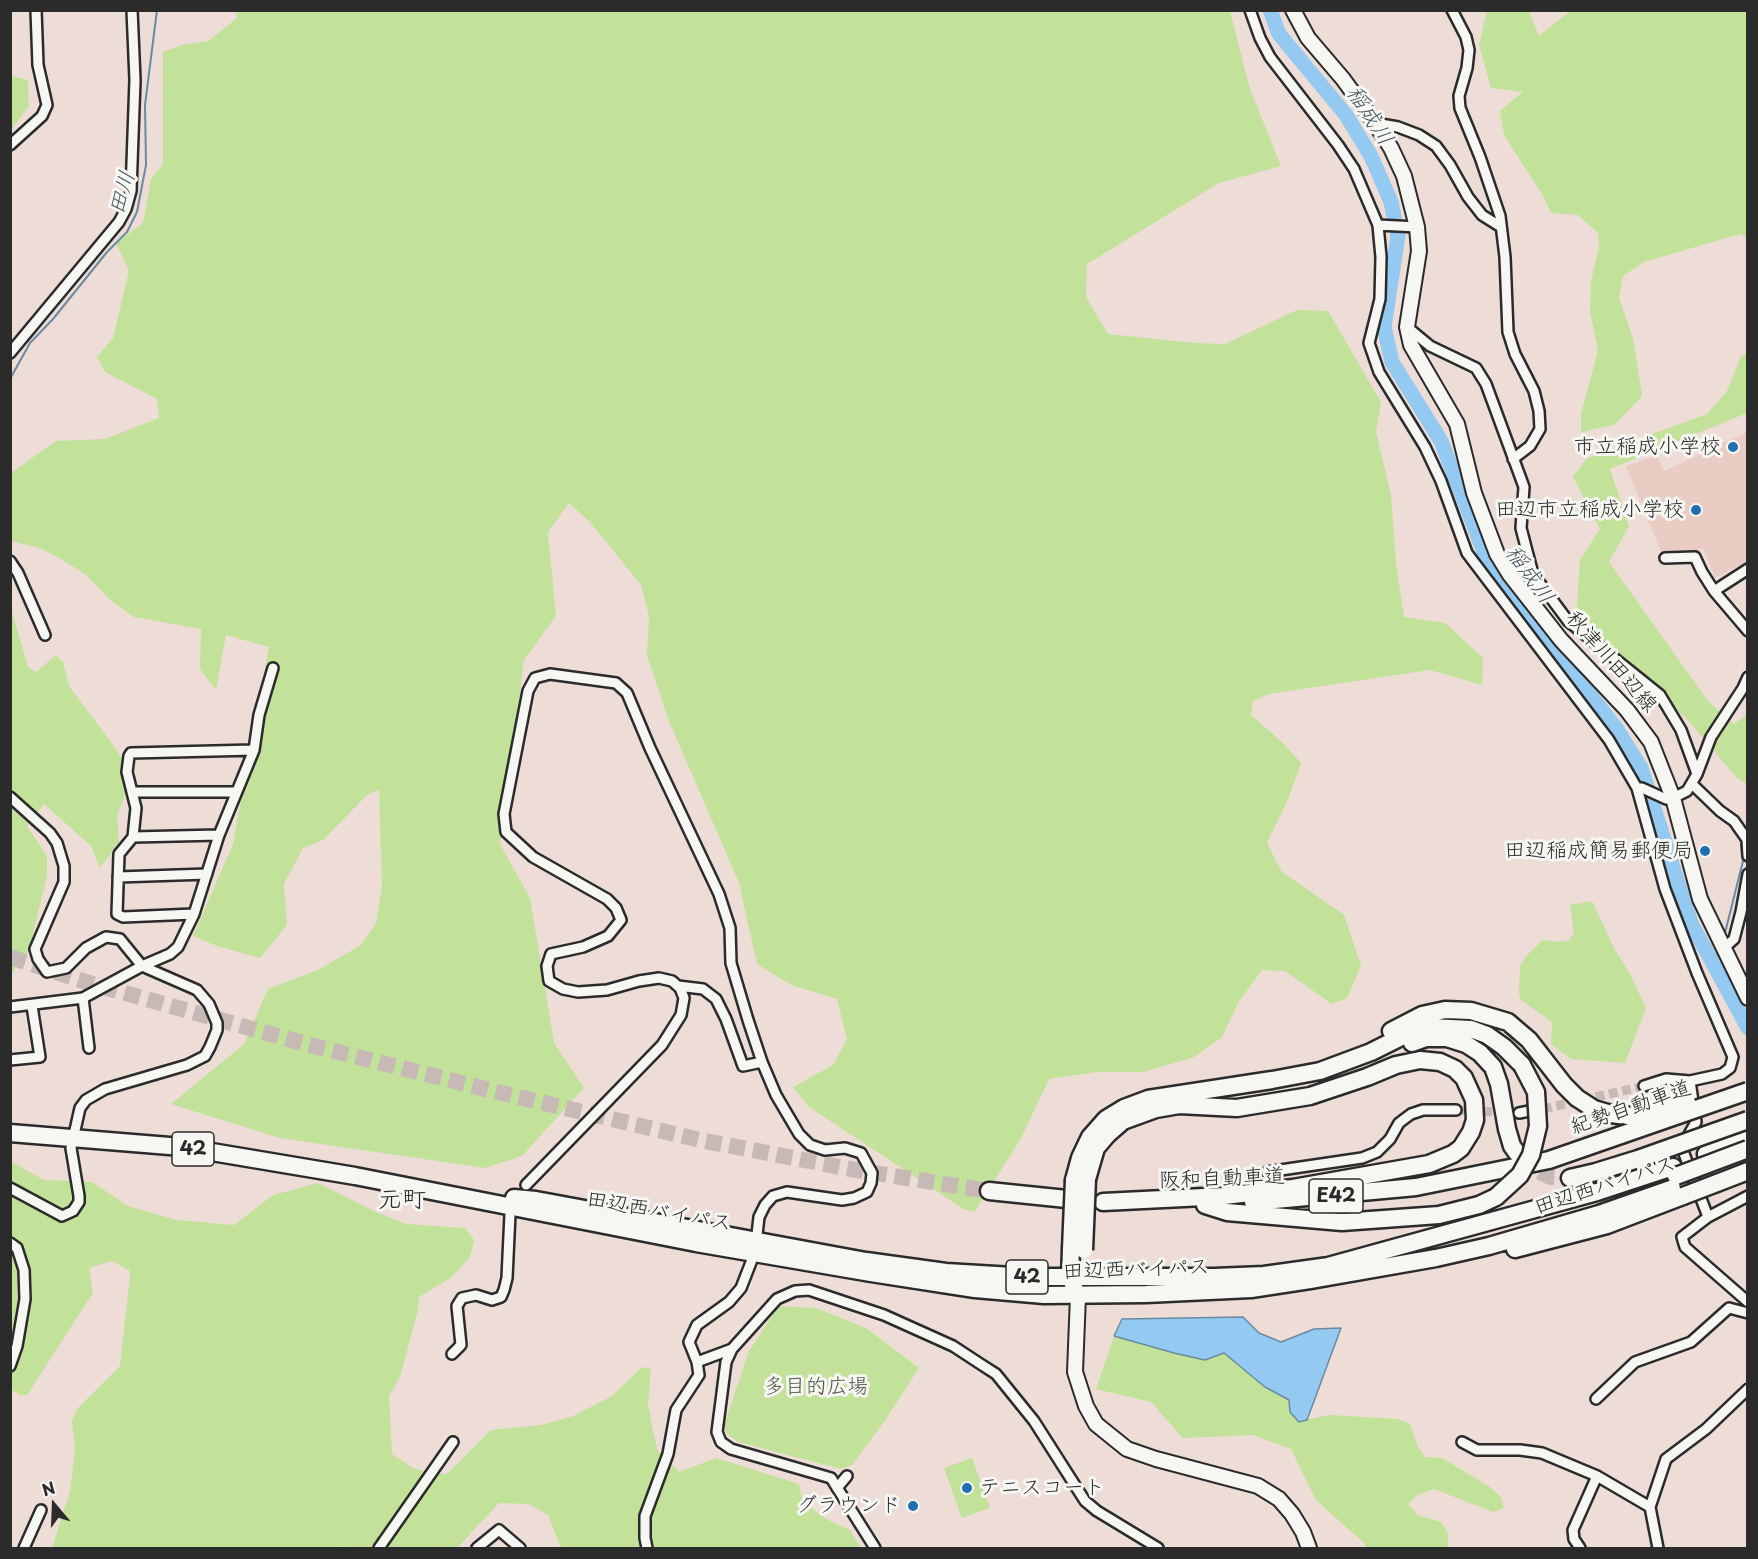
<!DOCTYPE html>
<meta charset="utf-8">
<style>
body{margin:0}
#map{position:relative;width:1758px;height:1559px;overflow:hidden;background:#eeddd7;font-family:"Playpen Sans",sans-serif}
canvas{display:block}
.frame{position:absolute;inset:0;border:12px solid #2b2b2b;pointer-events:none}
.north{position:absolute;left:24px;top:1475px;width:60px;height:60px;-webkit-text-stroke:4px #f6f6f2;paint-order:stroke;rotate:341deg;font-size:16px;font-weight:700;line-height:24px;text-align:center;color:#2b2b2b}
.north::after{content:'';display:block;margin:auto;width:21px;height:27px;background:#2b2b2b;clip-path:polygon(50% 0,100% 100%,50% 72%,0 100%)}
</style>
<div id="map">
<canvas width="1758" height="1559"></canvas>
<div class="frame"></div>
<div class="north">N</div>
</div>
<script>
const ctx = document.querySelector('canvas').getContext('2d');
ctx.lineJoin = 'round';
function paint(path, color) { ctx.fillStyle = color; ctx.fill(path, 'evenodd'); }
const shape = rows => new Path2D(rows.map(r => 'M' + r).join(''));
function stroke(path, color, width, dash) { ctx.strokeStyle = color; ctx.lineWidth = width; ctx.lineCap = dash ? 'butt' : 'round'; ctx.setLineDash(dash || []); ctx.stroke(path); }
function drawText(font, color, halo, rows, align = 'center') {
  ctx.font = font + ' "Playpen Sans","Klee One",sans-serif'; ctx.lineWidth = 6; ctx.setLineDash([]); ctx.textBaseline = 'middle'; ctx.strokeStyle = halo; ctx.fillStyle = color; for (const [text, x, y, turn = 0] of rows) {
    ctx.save(); ctx.translate(x, y); ctx.rotate((+turn || 0) * Math.PI / 180); ctx.textAlign = isNaN(turn) ? turn : align; if (halo) ctx.strokeText(text, 0, 0); ctx.fillText(text, 0, 0); ctx.restore();
  }
}
paint(shape([
 [1747,432,1747,562,1715,578,1703,548,1682,555,1661,552,1626,466,1657,455,1664,471]
]), '#e9ccc4');
paint(shape([
 [235,11,1230,11,1250,89,1281,166,1219,183,1087,264,1086,297,1108,334,1193,343,1225,344,1297,310,1328,311,1381,402,1376,432,1391,495,1396,564,1404,617,1445,623,1483,658,1482,685,1430,670,1269,694,1253,701,1251,715,1282,742,1301,763,1289,797,1267,843,1281,871,1344,915,1361,966,1347,998,1332,1004,1285,971,1262,970,1238,1003,1222,1037,1194,1057,1144,1072,1097,1072,1049,1079,1021,1138,975,1211,965,1210,809,1107,793,1087,833,1065,847,1039,837,999,791,985,757,964,739,883,669,721,647,655,649,616,641,585,590,522,569,503,548,532,556,616,524,660,500,844,530,898,554,1043,584,1088,522,1156,485,1168,280,1138,171,1104,243,1045,268,989,320,969,361,945,376,923,382,885,379,789,366,796,323,840,303,848,284,884,287,925,260,958,217,946,193,936,233,844,269,647,226,635,216,690,200,669,201,629,134,617,110,600,85,574,59,558,40,548,11,541,11,473,56,441,105,439,159,418,157,399,105,372,97,357,113,338,129,271,116,243,143,223,151,179,163,164,163,52,182,45,208,41,237,18],
 [1487,11,1529,11,1539,36,1570,11,1747,11,1747,238,1740,234,1644,262,1623,276,1619,298,1633,338,1642,396,1614,425,1581,432,1581,414,1598,351,1590,311,1591,281,1599,247,1598,233,1578,215,1551,213,1543,196,1504,135,1500,111,1523,92,1491,88,1479,45],
 [11,76,28,80,29,106,11,130],
 [1747,353,1747,413,1610,469,1629,526,1609,562,1708,701,1734,724,1747,714,1747,784,1737,778,1686,718,1609,653,1576,619,1580,560,1600,529,1573,477,1587,458,1707,414,1727,391,1741,356],
 [10,605,28,667,36,672,56,655,63,662,69,686,111,742,133,775,117,816,119,842,100,868,91,846,44,804,27,826,47,856,47,876,29,950,11,974],
 [1592,901,1614,948,1630,974,1646,1008,1625,1063,1571,1059,1551,1044,1552,1022,1521,1000,1519,993,1520,966,1527,955,1543,940,1558,942,1568,941,1574,933,1570,905],
 [10,1161,44,1180,92,1182,128,1206,177,1220,234,1225,273,1195,318,1183,378,1213,406,1224,465,1228,474,1240,470,1257,452,1277,419,1297,418,1310,400,1377,389,1396,392,1454,413,1468,431,1474,447,1474,491,1430,541,1425,573,1416,612,1396,642,1367,651,1369,648,1405,657,1449,679,1472,716,1458,799,1484,803,1502,826,1519,850,1530,861,1548,561,1548,548,1515,529,1504,499,1503,457,1548,343,1548,345,1545,340,1548,52,1548,70,1491,75,1450,72,1421,77,1409,120,1366,130,1276,130,1271,112,1261,89,1268,93,1293,27,1395,20,1395,11,1389],
 [779,1306,816,1308,866,1328,919,1368,884,1422,852,1465,841,1469,738,1442,727,1434,724,1425,749,1351],
 [1114,1336,1174,1353,1224,1353,1261,1384,1289,1401,1299,1421,1330,1415,1398,1419,1410,1424,1418,1447,1425,1457,1442,1458,1490,1487,1501,1497,1504,1508,1493,1512,1434,1489,1418,1495,1408,1504,1418,1515,1441,1522,1448,1534,1448,1548,1365,1548,1365,1544,1316,1500,1291,1449,1253,1435,1183,1438,1151,1402,1096,1389],
 [972,1458,990,1508,962,1518,944,1468]
]), '#c2e199');
const water = shape([
 [1243,1317,1259,1333,1281,1342,1314,1329,1341,1328,1307,1420,1299,1422,1290,1412,1289,1400,1265,1387,1224,1353,1205,1360,1174,1353,1114,1336,1122,1319,1243,1317]
]);
paint(water, '#94caf2');
stroke(water, '#6a8aa2', 1.5);
stroke(shape([
 [10,379,30,343,53,319,107,252,127,232,137,212,146,165,145,105,157,10],
 [1724,937,1743,861,1741,844],
 [1713,964,1719,951]
]), '#6a8aa2', 2);
stroke(shape([
 [1270,10,1279,34,1346,115,1371,156,1391,202,1398,236,1384,327,1392,362,1441,441,1486,557,1516,600,1616,728,1641,768,1691,923,1748,1028]
]), '#94caf2', 15);
stroke(shape([
 [1543,1109,1644,1086],
 [1456,1110,1519,1113]
]), '#c7b9b5', 9, [9, 4.5]);
stroke(shape([
 [10,957,86,982,306,1044,502,1093,700,1140,856,1170,989,1191],
 [1521,1157,1533,1168,1550,1177,1570,1178]
]), '#c7b9b5', 16, [16, 8]);
const street = shape([
 [1250,10,1260,38,1270,57,1338,145,1354,169,1378,225,1381,257,1380,299,1369,343,1379,372,1425,447,1441,481,1467,553,1609,740,1637,788,1665,889,1697,973,1733,1057,1730,1068,1722,1074,1690,1081,1666,1079,1644,1086],
 [1452,10,1466,37,1469,50,1467,68,1459,96,1460,108,1480,157,1500,216,1505,257,1508,332,1515,354,1534,391,1539,411,1540,429,1530,446,1513,459],
 [1375,123,1398,127,1419,135,1436,146,1450,165,1468,197,1482,215,1501,227],
 [10,145,42,116,47,105,38,65,36,10],
 [1378,225,1417,227],
 [1407,327,1430,346,1476,368,1486,384,1524,487,1521,528,1533,574,1568,621,1660,695,1681,730,1697,774],
 [10,353,119,222,126,209,131,191,135,80,132,10],
 [1665,558,1695,557,1702,572,1714,591,1748,631],
 [10,561,18,573,45,635],
 [1714,591,1748,569],
 [1692,784,1720,811,1734,821,1748,841],
 [1637,788,1642,788,1666,799,1673,798,1687,791,1697,774,1711,737,1743,688,1748,677],
 [133,792,236,792],
 [10,797,50,833,57,843,64,866,64,882,35,949,38,959,47,972,66,968,86,948,106,937,120,939,142,966,197,990,209,1004,217,1023,217,1030,210,1047,205,1056,187,1065,105,1089,86,1100,80,1108,71,1148,79,1196,79,1202,73,1211,62,1216,10,1188],
 [133,837,219,835],
 [1747,840,1748,856],
 [118,877,207,874],
 [194,914,123,917,117,914,119,854,133,837,136,808,127,772,129,756,131,753,254,750],
 [1724,948,1734,939,1741,912,1748,874],
 [678,986,703,989,716,999,726,1019,743,1066,762,1062],
 [83,998,89,1048],
 [10,1007,83,998,142,966,170,954,178,947,194,914,219,835,254,750,259,715,273,668],
 [10,1060,40,1057,32,1006],
 [1690,1081,1696,1122,1687,1138,1683,1151,1708,1217],
 [1519,1113,1540,1109],
 [1267,1172,1362,1158,1377,1152,1390,1139,1399,1123,1411,1114,1423,1110,1456,1110],
 [526,1185,662,1045,681,1015,684,998,680,988,672,981,659,978,639,981,607,990,578,992,563,989,549,981,547,966,551,954,583,947,608,936,621,920,616,908,607,899,533,857,506,832,504,814,528,691,535,678,550,674,616,683,627,693,650,748,719,894,730,928,731,963,748,1020,762,1062,776,1095,799,1134,810,1145,825,1150,845,1148,861,1153,872,1173,871,1183,867,1192,854,1198,842,1200,787,1192,773,1196,765,1205,759,1217,755,1252,741,1288,729,1302,697,1325,689,1342,697,1362,699,1375,676,1410,668,1454,645,1516,645,1538,647,1548],
 [1748,1196,1708,1217,1682,1237,1685,1247,1748,1302],
 [10,1243,17,1248,24,1270,25,1299,17,1346,10,1366],
 [452,1354,461,1345,457,1306,462,1298,476,1295,492,1300,501,1297,504,1290,507,1278,510,1214],
 [697,1362,732,1349],
 [1596,1399,1635,1362,1691,1342,1729,1308,1748,1313],
 [1462,1442,1477,1450,1520,1450,1542,1453,1597,1476,1650,1507],
 [837,1488,847,1476],
 [24,1548,41,1510],
 [379,1548,453,1442],
 [477,1548,499,1530,520,1548],
 [875,1548,831,1478,731,1449,721,1442,717,1432,726,1362,732,1349,777,1299,795,1291,809,1290,884,1315,953,1346,982,1365,996,1374,1034,1421,1085,1501,1097,1511,1158,1548],
 [1580,1548,1574,1539,1573,1530,1597,1476],
 [1658,1548,1650,1507,1666,1459,1706,1429,1748,1389]
]);
const secondary = shape([
 [1293,10,1308,38,1343,79,1375,123,1391,148,1404,176,1417,227,1419,251,1407,327,1411,345,1457,424,1474,493,1497,554,1510,575,1561,640,1627,710,1651,742,1673,798,1700,899,1748,998],
 [1078,1296,1075,1372,1086,1406,1096,1424,1127,1449,1156,1459,1258,1486,1279,1499,1292,1514,1303,1532,1309,1548]
]);
const highway = shape([
 [1391,1031,1422,1015,1445,1010,1471,1011,1508,1022,1529,1040,1564,1085,1577,1098,1594,1109,1611,1114,1627,1116],
 [1412,1043,1426,1038,1447,1038,1466,1044,1480,1053,1493,1067,1499,1084,1507,1129,1512,1146,1517,1153],
 [10,1133,182,1147,355,1176,696,1243,871,1273,975,1289,1044,1295,1146,1294,1251,1289,1310,1280,1436,1258,1489,1246,1599,1214,1679,1186],
 [1706,1154,1748,1138],
 [1570,1178,1596,1172,1638,1159],
 [1087,1179,1096,1148,1108,1134,1123,1121,1156,1109,1179,1105,1237,1108,1310,1096,1367,1077,1396,1065,1420,1060,1440,1062,1455,1069,1464,1078,1474,1100,1475,1120,1471,1132,1461,1148,1453,1154,1429,1164,1293,1188,1224,1196,1103,1202],
 [1074,1180,1080,1158,1090,1137,1106,1119,1124,1108,1148,1099,1272,1080,1320,1071,1371,1052,1405,1035,1430,1027,1471,1029,1487,1035,1504,1047,1522,1065],
 [1717,1183,1748,1171],
 [989,1191,1086,1201],
 [514,1198,536,1200,866,1261,946,1272,1030,1277,1214,1277,1264,1275,1336,1265],
 [1253,1202,1416,1187,1549,1160,1621,1135],
 [1205,1205,1227,1212,1342,1222,1439,1215,1479,1205,1496,1197],
 [1071,1249,1070,1277,1074,1286],
 [1515,1249,1607,1225,1683,1196],
 [1328,1266,1597,1192,1673,1167]
]);
stroke(street, '#2b2b2b', 14);
stroke(secondary, '#2b2b2b', 18);
stroke(highway, '#2b2b2b', 21);
stroke(street, '#f6f6f2', 9);
stroke(secondary, '#f6f6f2', 14);
stroke(highway, '#f6f6f2', 16);
const highwayBridge = shape([
 [1627,1116,1647,1114,1687,1102],
 [1621,1135,1748,1091],
 [1638,1159,1748,1120],
 [1676,1176,1748,1149],
 [1683,1196,1717,1183],
 [1496,1197,1520,1175,1531,1155,1538,1126,1536,1092,1522,1065],
 [1071,1249,1074,1180],
 [1084,1250,1087,1179]
]);
stroke(highwayBridge, '#2b2b2b', 21, []);
stroke(highwayBridge, '#f6f6f2', 16);
for (const [x, y, r, color] of [
 [1733,447,6,"#1f6fb2"],
 [1696,510,6,"#1f6fb2"],
 [1705,851,6,"#1f6fb2"],
 [967,1488,6,"#1f6fb2"],
 [913,1506,6,"#1f6fb2"]
]) { const dot = new Path2D(); dot.arc(x, y, r, 0, 2 * Math.PI); ctx.fillStyle = color; ctx.fill(dot); stroke(dot, '#f6f6f2', 2); }
for (const [x, y, w] of [
 [193,1149,42],
 [1336,1196,54],
 [1027,1277,42]
]) { const box = new Path2D(); box.roundRect(x - w / 2, y - 17, w, 34, 4.5); ctx.fillStyle = '#f6f6f2'; ctx.fill(box); stroke(box, '#2b2b2b', 1.5); }
drawText('bold 20px', '#2b2b2b', null, [
 ["42",193,1149],
 ["E42",1336,1196],
 ["42",1027,1277]
]);
drawText('21px', '#2b2b2b', '#f6f6f2', [
 ["市立稲成小学校",1721,447],
 ["田辺市立稲成小学校",1684,510],
 ["田辺稲成簡易郵便局",1693,851],
 ["テニスコート",979,1488,"left"],
 ["グラウンド",901,1506]
], 'right');
drawText('21px', '#2b2b2b', '#f6f6f2', [
 ["秋津川田辺線",1611,662,49],
 ["紀勢自動車道",1631,1108,-19],
 ["阪和自動車道",1222,1179,-2],
 ["田辺西バイパス",1605,1186,-18],
 ["田辺西バイパス",659,1212,10],
 ["田辺西バイパス",1136,1270,-2]
]);
drawText('21px', '#515846', '#f6f6f2', [
 ["多目的広場",816,1387]
]);
drawText('italic 22px', '#45535d', '#f6f6f2', [
 ["稲成川",1369,116,57],
 ["田川",123,193,-74],
 ["稲成川",1529,575,54]
]);
drawText('24px', '#2b2b2b', '#f6f6f2', [
 ["元町",402,1200]
]);
</script>
